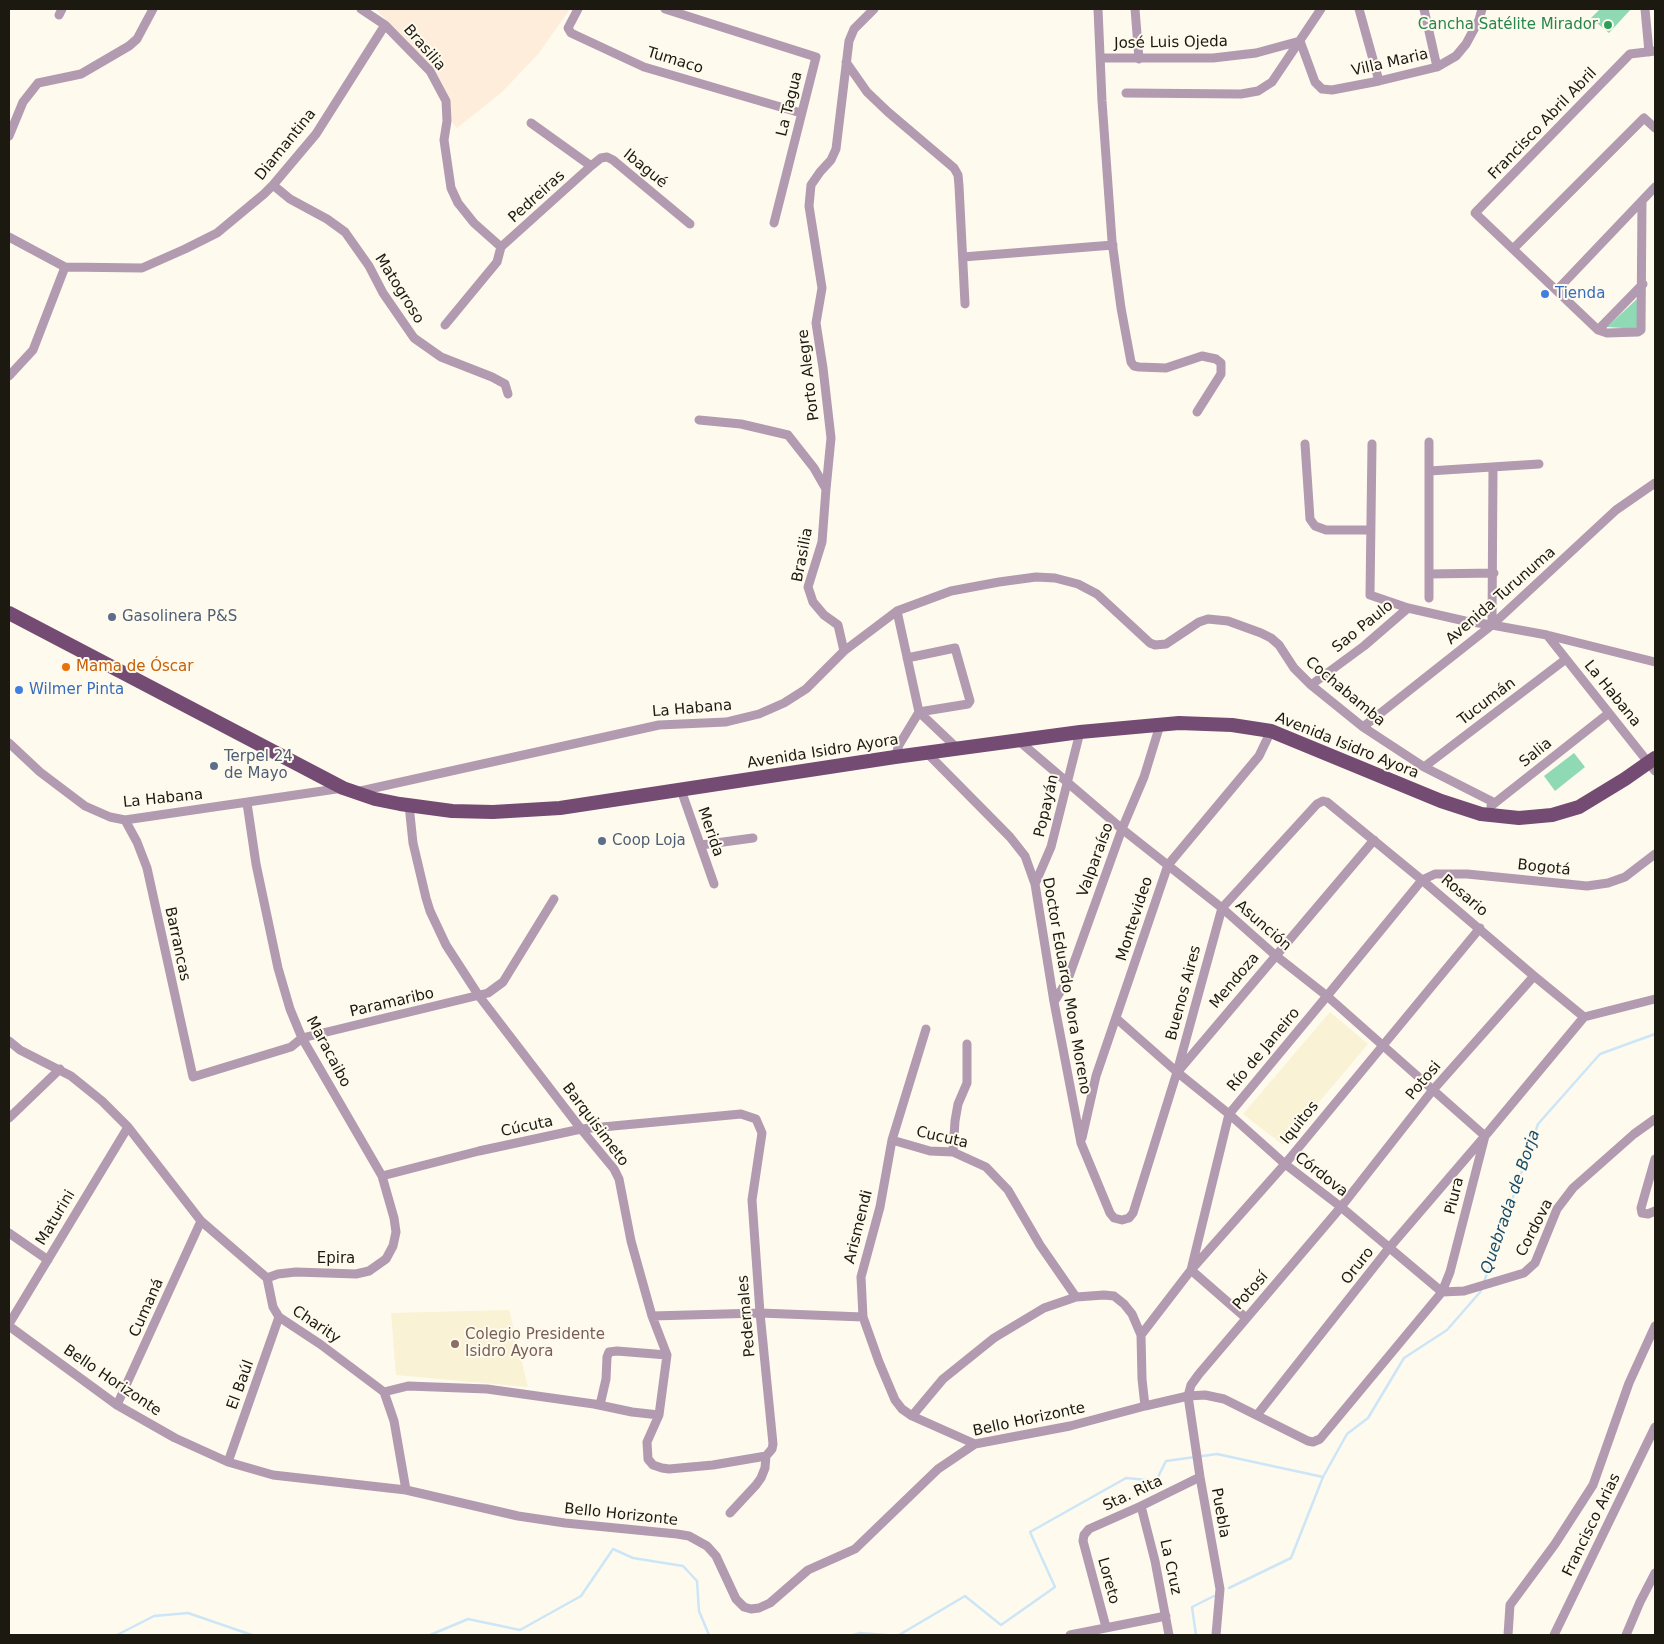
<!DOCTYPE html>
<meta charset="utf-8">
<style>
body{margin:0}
#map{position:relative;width:1664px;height:1644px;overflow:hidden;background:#fefaed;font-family:"DejaVu Sans",sans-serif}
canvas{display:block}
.frame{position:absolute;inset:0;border:10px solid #1c1911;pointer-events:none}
</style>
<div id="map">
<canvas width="1664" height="1644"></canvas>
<div class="frame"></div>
</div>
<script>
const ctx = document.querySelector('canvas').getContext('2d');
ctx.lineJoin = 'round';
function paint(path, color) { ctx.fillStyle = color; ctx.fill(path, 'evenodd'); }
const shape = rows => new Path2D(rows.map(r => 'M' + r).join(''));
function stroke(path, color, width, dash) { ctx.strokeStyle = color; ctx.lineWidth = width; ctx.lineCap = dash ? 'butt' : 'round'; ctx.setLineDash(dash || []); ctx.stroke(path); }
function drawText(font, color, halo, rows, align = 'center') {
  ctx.font = font + ' "DejaVu Sans",sans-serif'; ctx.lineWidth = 4; ctx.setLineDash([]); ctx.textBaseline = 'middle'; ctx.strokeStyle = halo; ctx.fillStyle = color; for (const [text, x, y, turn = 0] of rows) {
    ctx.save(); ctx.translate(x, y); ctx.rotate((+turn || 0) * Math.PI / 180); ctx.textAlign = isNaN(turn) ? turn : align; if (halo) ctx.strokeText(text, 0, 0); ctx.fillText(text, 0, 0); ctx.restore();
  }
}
paint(shape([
 [376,9,570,9,539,53,502,92,457,128,452,122,449,101,409,46]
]), '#feeddb');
paint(shape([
 [1330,1012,1368,1044,1283,1145,1243,1114],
 [509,1310,528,1387,396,1375,391,1313]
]), '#faf2d4');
paint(shape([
 [1600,9,1631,9,1609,33,1591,18],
 [1638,298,1637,329,1607,327],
 [1574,753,1585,767,1555,791,1544,776]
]), '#8fd9b5');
stroke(shape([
 [1484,1282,1538,1124,1600,1054,1655,1034],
 [1229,1588,1291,1558,1323,1477,1347,1434,1368,1418,1404,1358,1447,1330,1481,1291],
 [117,1635,154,1616,188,1613,252,1635],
 [430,1635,468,1619,520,1630,581,1596,613,1549,633,1558,683,1566,697,1581,699,1611,709,1635],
 [853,1635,860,1633,887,1635],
 [899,1635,965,1596,1001,1625,1055,1587,1030,1532,1126,1478,1156,1481,1166,1461,1217,1454,1323,1477],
 [1196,1635,1192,1607,1214,1596]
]), '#cce6f8', 2.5);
stroke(shape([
 [361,9,385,25,430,71,446,101,447,121,444,140,451,188,458,203,474,223,501,247],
 [578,9,568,28,571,33,644,67,801,113],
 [665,9,816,57,774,223],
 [1098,9,1102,101,1112,241,1121,308,1131,362,1134,366,1139,367,1166,368,1202,356,1216,359,1221,363,1221,374,1197,412],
 [1135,9,1139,59],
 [1359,9,1379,81],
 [1424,9,1437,67],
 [1645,9,1649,52],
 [59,15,62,9],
 [1100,58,1213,58,1256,53,1300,41,1315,82,1322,89,1332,90,1379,81,1437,67,1456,56,1466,44,1479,20,1482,9],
 [846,62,867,92,888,112,954,168,958,175,959,186,965,304],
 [1126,93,1241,94,1258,91,1272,82,1321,9],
 [531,123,591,166,601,158,607,157,613,160,690,224],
 [9,136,23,102,38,83,81,74,129,46,137,39,153,9],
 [273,185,290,199,327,219,345,232,369,266,383,293,414,338,441,357,492,377,505,384,508,394],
 [1642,201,1641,330,1638,332,1607,333,1598,330,1475,213,1630,54,1655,51],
 [9,237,65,267],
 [501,247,591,166],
 [1513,249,1644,118,1655,128],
 [963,257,1113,245],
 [1557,290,1655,187],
 [445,325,497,262,501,247],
 [1598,330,1643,284],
 [9,376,33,350,65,267,142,268,185,249,217,233,264,194,273,185,316,134,385,25],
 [699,420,741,424,788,435,814,468,826,489,822,542,808,587,813,602,824,615,838,625,844,651],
 [1305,444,1310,519,1315,526,1326,530,1370,530],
 [1372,444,1370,595,1408,608,1465,621,1492,625,1547,635,1655,662],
 [1429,471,1539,464],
 [826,489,831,438,823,368,816,323,822,288,809,206,811,185,820,172,831,160,836,149,849,41,854,29,874,9],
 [1429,574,1494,573],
 [1429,598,1429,442],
 [1492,625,1493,468],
 [1547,635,1655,771],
 [907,658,955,648,970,701,968,704,919,712],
 [1311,685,1364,646,1408,608],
 [919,712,958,749],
 [1363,727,1492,625,1616,510,1655,483],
 [1019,741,1122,829,1222,908,1275,955,1327,996,1485,1136],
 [9,743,40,772,85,806,110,817,125,820,343,788],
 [927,753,1010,837,1025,856,1035,884,1054,1002,1081,1143,1110,1213,1114,1218,1122,1220,1129,1218,1133,1213,1177,1072,1222,908,1317,804,1323,801,1327,802,1422,880,1534,976,1584,1017],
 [895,757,899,745,919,712,897,611],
 [1424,767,1566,659],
 [681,790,714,884],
 [356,792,659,725,726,722,759,714,784,703,806,689,844,651,897,611,951,591,999,582,1036,577,1055,578,1078,584,1097,594,1150,643,1155,645,1166,644,1199,622,1208,619,1228,621,1261,633,1271,638,1279,645,1294,668,1311,685,1363,727,1424,767,1495,803],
 [247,803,256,864,278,968,290,1009,302,1038,382,1176,394,1218,396,1232,393,1246,386,1259,369,1271,356,1274,296,1272,278,1274,267,1278],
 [409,805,413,843,426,898,430,911,446,945,479,996,581,1129,614,1169,619,1179,631,1241,652,1316,667,1355,659,1415,647,1442,648,1459,653,1465,662,1468,669,1469,713,1465,766,1456],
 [1491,806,1609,713],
 [125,820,137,842,147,868,193,1077,291,1047,302,1038,488,993,503,982,554,899],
 [701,845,753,838],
 [1035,884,1051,847,1080,732],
 [1054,1002,1068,979,1122,829,1144,777,1160,725],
 [1117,1019,1177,1072,1229,1114,1285,1164,1341,1207,1442,1292,1464,1291,1524,1273,1535,1263,1557,1209,1573,1188,1634,1134,1655,1119],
 [926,1029,892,1140,880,1207,861,1277,863,1317,879,1362,895,1400,902,1409,912,1416,975,1444],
 [9,1041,20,1050,71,1076,102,1101,128,1127,201,1221,267,1278,273,1307,279,1317,320,1344,384,1392],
 [1180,1069,1374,840],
 [9,1118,60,1069],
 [1082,1138,1096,1076,1168,865,1259,756,1271,731],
 [892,1140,930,1151,953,1152,986,1167,1008,1190,1040,1245,1076,1297],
 [953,1152,955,1121,958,1104,967,1083,967,1044],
 [1655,1159,1641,1208,1642,1213,1648,1214,1655,1211],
 [382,1176,479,1151,581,1129,741,1114,756,1119,762,1133,752,1200,760,1313,773,1444,772,1449,766,1456,765,1468,761,1478,756,1485,730,1513],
 [9,1233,48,1260],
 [1191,1270,1229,1114,1327,996,1422,880,1435,874,1467,874,1587,886,1608,883,1625,877,1655,854],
 [1191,1270,1246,1318],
 [652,1316,760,1313,863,1317],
 [9,1324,128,1127],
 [9,1326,117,1405,175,1438,228,1462,273,1475,406,1490,518,1516,565,1523,677,1534,689,1536,707,1546,716,1556,736,1599,744,1607,751,1609,759,1608,770,1603,808,1570,855,1549,938,1469,975,1444,1070,1426,1145,1406,1188,1396,1205,1395,1224,1399,1308,1441,1313,1442,1320,1439,1442,1292,1450,1272,1485,1136],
 [1141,1335,1191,1270,1285,1164,1480,928],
 [384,1392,408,1386,487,1389,594,1404,632,1412,659,1415],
 [384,1392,394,1421,406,1490],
 [117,1405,201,1221],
 [600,1405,606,1379,607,1357,609,1352,617,1351,667,1355],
 [1257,1415,1389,1248,1485,1136,1584,1017,1655,999],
 [912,1416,943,1379,994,1338,1044,1308,1076,1297,1104,1295,1114,1296,1124,1304,1132,1314,1141,1335,1142,1379,1145,1406],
 [228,1462,279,1317],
 [1141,1506,1155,1561,1169,1635],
 [1106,1627,1083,1541,1084,1535,1089,1529,1141,1506,1200,1477],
 [1070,1635,1166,1616],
 [1216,1635,1220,1589,1200,1477,1188,1396,1191,1385,1199,1374,1341,1207,1432,1091,1534,976],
 [1508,1635,1510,1605,1555,1544,1593,1485,1629,1383,1655,1326],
 [1554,1635,1655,1427],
 [1626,1635,1640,1602,1655,1573]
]), '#b29ab0', 9);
stroke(shape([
 [9,613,343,788,375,799,400,804,452,811,493,812,560,808,895,757,1080,732,1179,723,1232,725,1271,731,1441,801,1481,814,1519,818,1552,815,1579,807,1625,779,1655,758]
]), '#744b72', 14);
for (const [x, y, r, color] of [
 [1608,25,5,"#2e9e5b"],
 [1545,294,5,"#3f7fe0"],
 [112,617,5,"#5c6f8a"],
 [66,667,5,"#e8710a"],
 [19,690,5,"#3f7fe0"],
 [214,766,5,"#5c6f8a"],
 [602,841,5,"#5c6f8a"],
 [455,1344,5,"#8d6e63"]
]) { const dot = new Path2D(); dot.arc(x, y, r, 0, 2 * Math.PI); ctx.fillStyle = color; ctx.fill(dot); stroke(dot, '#fefaed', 2); }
drawText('15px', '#27864d', '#fefaed', [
 ["Cancha Satélite Mirador",1598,25]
], 'right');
drawText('15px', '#1c1911', '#fefaed', [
 ["José Luis Ojeda",1171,43,-1],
 ["Brasilia",424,48,49],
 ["Tumaco",675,61,17],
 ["Villa Maria",1390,63,-13],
 ["La Tagua",790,104,-76],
 ["Francisco Abril Abril",1543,124,-46],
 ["Diamantina",286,145,-51],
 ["Ibagué",645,169,39],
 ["Pedreiras",537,197,-42],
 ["Matogroso",399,289,58],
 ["Porto Alegre",809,375,-97],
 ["Brasilia",803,555,-79],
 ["Avenida Turunuma",1501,596,-41],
 ["Sao Paulo",1363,627,-39],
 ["Cochabamba",1345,692,40],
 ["La Habana",1612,694,51],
 ["Tucumán",1487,702,-37],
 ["La Habana",692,709,-5],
 ["Avenida Isidro Ayora",1347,746,22],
 ["Avenida Isidro Ayora",823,752,-9],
 ["Salia",1536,753,-39],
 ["La Habana",163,799,-6],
 ["Popayán",1047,806,-77],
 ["Merida",710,832,71],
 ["Valparaíso",1096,860,-70],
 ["Bogotá",1544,868,6],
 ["Rosario",1464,896,40],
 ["Montevideo",1135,919,-72],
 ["Asunción",1263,926,41],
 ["Barrancas",177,944,78],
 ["Mendoza",1235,981,-50],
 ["Doctor Eduardo Mora Moreno",1066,986,80],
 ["Buenos Aires",1184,993,-75],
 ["Paramaribo",392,1003,-13],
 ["Río de Janeiro",1264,1050,-50],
 ["Maracaibo",328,1052,62],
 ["Potosi",1424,1081,-50],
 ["Iquitos",1300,1123,-51],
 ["Barquisimeto",595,1125,53],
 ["Cúcuta",527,1127,-12],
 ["Cucuta",942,1138,13],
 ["Córdova",1321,1175,38],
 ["Piura",1455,1196,-76],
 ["Maturini",56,1218,-59],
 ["Arismendi",859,1227,-76],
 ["Cordova",1535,1228,-63],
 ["Epira",336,1259],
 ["Oruro",1358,1266,-52],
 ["Potosí",1251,1291,-49],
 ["Cumaná",147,1308,-66],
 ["Pedernales",747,1316,-95],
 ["Charity",316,1325,34],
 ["Bello Horizonte",112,1381,34],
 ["El Baúl",241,1385,-70],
 ["Bello Horizonte",1029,1420,-12],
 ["Sta. Rita",1133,1494,-25],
 ["Puebla",1220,1513,80],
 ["Bello Horizonte",621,1515,6],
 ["Francisco Arias",1592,1525,-64],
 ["La Cruz",1170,1567,78],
 ["Loreto",1108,1581,75]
]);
drawText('15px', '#366cbe', '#fefaed', [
 ["Tienda",1555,294],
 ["Wilmer Pinta",29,690]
], 'left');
drawText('15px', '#4e5e75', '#fefaed', [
 ["Gasolinera P&S",122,617],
 ["Terpel 24",224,757],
 ["de Mayo",224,774],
 ["Coop Loja",612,841]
], 'left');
drawText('15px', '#c56008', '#fefaed', [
 ["Mama de Óscar",76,667]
], 'left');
drawText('15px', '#785e54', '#fefaed', [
 ["Colegio Presidente",465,1335],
 ["Isidro Ayora",465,1352]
], 'left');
drawText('italic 16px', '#184d6a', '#fefaed', [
 ["Quebrada de Borja",1511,1202,-71]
]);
</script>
